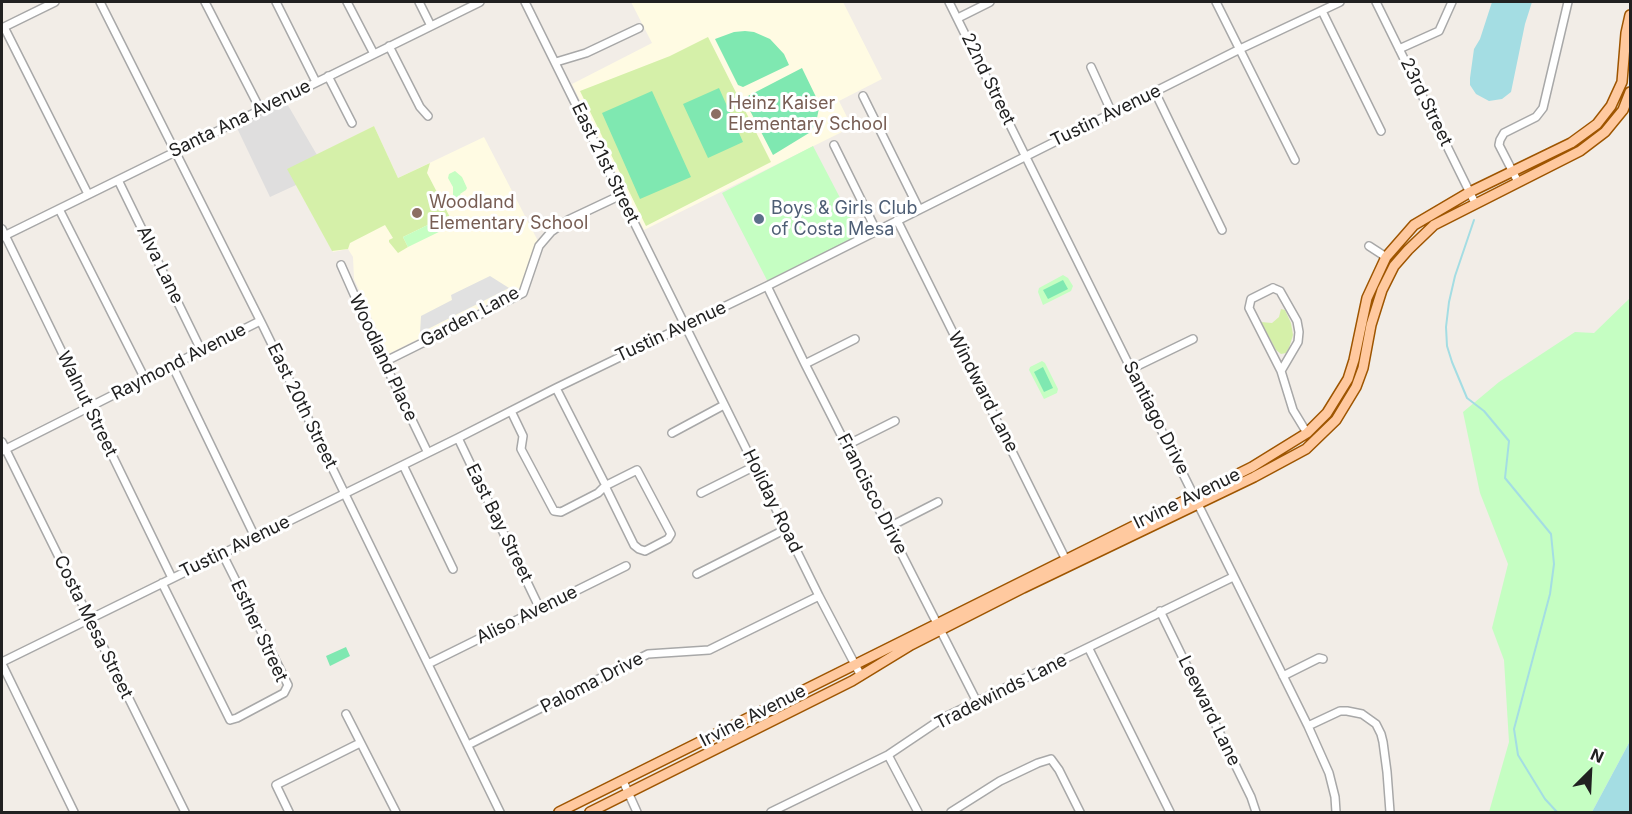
<!DOCTYPE html>
<style>
body{margin:0}
#map{position:relative;width:1632px;height:814px;overflow:hidden;background:#f2ede7;font-family:Inter,sans-serif}
canvas{display:block}
.frame{position:absolute;inset:0;border:3px solid #212121;pointer-events:none}
.north{position:absolute;left:1560px;top:742px;width:60px;height:60px;-webkit-text-stroke:4px #fff;paint-order:stroke;rotate:24deg;font-size:16px;font-weight:700;line-height:24px;text-align:center;color:#212121}
.north::after{content:'';display:block;margin:auto;width:21px;height:27px;background:#212121;clip-path:polygon(50% 0,100% 100%,50% 72%,0 100%)}
</style>
<div id="map">
<canvas width="1632" height="814"></canvas>
<div class="frame"></div>
<div class="north">N</div>
</div>
<script>
const ctx = document.querySelector('canvas').getContext('2d');
ctx.lineJoin = 'round';
function paint(path, color) { ctx.fillStyle = color; ctx.fill(path, 'evenodd'); }
const shape = rows => new Path2D(rows.map(r => 'M' + r).join(''));
function stroke(path, color, width, dash) { ctx.strokeStyle = color; ctx.lineWidth = width; ctx.lineCap = dash ? 'butt' : 'round'; ctx.setLineDash(dash || []); ctx.stroke(path); }
function drawText(font, color, halo, rows, align = 'center') {
  ctx.font = font + ' Inter,sans-serif'; ctx.lineWidth = 6; ctx.setLineDash([]); ctx.textBaseline = 'middle'; ctx.strokeStyle = halo; ctx.fillStyle = color; for (const [text, x, y, turn = 0] of rows) {
    ctx.save(); ctx.translate(x, y); ctx.rotate((+turn || 0) * Math.PI / 180); ctx.textAlign = isNaN(turn) ? turn : align; if (halo) ctx.strokeText(text, 0, 0); ctx.fillText(text, 0, 0); ctx.restore();
  }
}
paint(shape([
 [286,102,317,155,296,185,270,197,237,128]
]), '#dfdede');
paint(shape([
 [631,2,843,2,882,79,839,101,852,127,644,230,572,84,652,43],
 [374,126,398,178,484,137,538,241,523,283,519,289,388,354,354,279,353,257,348,249,333,252,296,185,317,155]
]), '#fffbe3');
paint(shape([
 [708,37,771,162,646,226,580,91,670,56],
 [374,126,398,178,430,163,427,173,454,225,447,228,442,218,403,237,408,247,398,253,389,242,389,240,393,238,385,225,350,243,348,249,332,251,287,169],
 [1281,309,1285,310,1291,323,1293,335,1289,348,1286,353,1281,354,1276,350,1261,322,1272,323,1279,317]
]), '#d5f0a9');
paint(shape([
 [813,146,861,238,769,284,722,193],
 [455,171,462,177,467,188,466,190,460,194,461,196,458,199,453,195,453,187,448,178,449,174],
 [442,218,447,228,408,247,403,237],
 [1063,275,1068,278,1073,286,1071,291,1043,305,1038,292,1039,288],
 [1630,298,1630,741,1592,812,1489,812,1509,742,1504,660,1492,628,1508,564,1480,493,1463,412,1499,382,1575,332,1594,333],
 [1042,361,1045,363,1058,389,1057,393,1044,399,1029,370,1030,367]
]), '#c5fec2');
paint(shape([
 [745,31,754,32,770,39,784,54,789,65,743,87,738,85,715,39,734,32],
 [802,68,817,99,819,108,816,123,809,133,773,155,745,101,748,96],
 [719,88,743,142,708,158,683,104],
 [652,91,691,177,640,199,602,113],
 [1063,280,1068,289,1048,299,1043,290],
 [1043,367,1053,388,1044,392,1034,372],
 [346,647,350,656,330,666,326,656]
]), '#7fe8b1');
paint(shape([
 [490,276,509,288,420,333,421,316,452,300,451,295]
]), '#e1e1e1');
paint(shape([
 [1492,2,1532,2,1525,24,1511,92,1502,99,1489,101,1476,94,1470,85,1470,78,1474,49,1480,39],
 [1630,741,1630,812,1592,812]
]), '#a4dde3');
stroke(shape([
 [1474,220,1455,276,1449,302,1446,327,1447,346,1452,362,1467,398,1484,411,1509,441,1505,478,1551,534,1554,564,1550,594,1514,729,1518,755,1545,799,1557,812]
]), '#a4dde3', 2);
const minor = shape([
 [100,2,262,324,500,812],
 [205,2,260,109],
 [276,2,316,82],
 [347,2,374,54],
 [419,2,431,26],
 [525,2,819,596,861,676],
 [949,2,1308,726,1329,773,1335,797,1336,812],
 [1216,2,1295,160],
 [1376,2,1475,203],
 [1322,11,1381,131],
 [958,18,990,2],
 [4,27,88,194],
 [2,28,55,2],
 [389,46,420,107,428,116],
 [1399,49,1439,31,1452,2],
 [556,62,586,53,639,28],
 [1091,67,1112,113],
 [328,76,352,123],
 [1155,92,1222,230],
 [863,96,919,209],
 [834,145,876,230],
 [118,180,201,350],
 [1518,182,1499,145,1500,140,1504,133,1536,117,1543,108,1568,2],
 [59,209,145,379],
 [897,220,1068,564],
 [2,229,172,578],
 [2,237,480,2],
 [1369,246,1386,257],
 [341,265,384,362,427,451],
 [767,286,805,364,977,702],
 [1273,288,1280,291,1297,321,1299,332,1298,342,1281,371,1249,308,1251,299,1273,288],
 [384,362,523,293,539,246,551,232,568,220,621,195],
 [805,364,855,339],
 [172,365,255,537],
 [1131,369,1193,339],
 [1281,371,1293,410,1307,433],
 [556,388,604,482],
 [511,411,523,436,521,449,554,511,561,512,598,493,605,486,637,470,671,534,668,539,645,551,639,549,634,545,605,486],
 [672,433,724,405],
 [458,438,540,609],
 [2,442,185,812],
 [847,445,895,421],
 [2,451,260,321],
 [403,465,453,569],
 [701,493,755,466],
 [889,527,938,502],
 [697,574,786,529],
 [162,583,230,720,237,718,284,693,288,685,222,553],
 [1160,611,1251,797,1256,812],
 [1089,649,1170,812],
 [2,662,458,438,556,388,767,286,1240,49,1340,2],
 [2,664,74,812],
 [428,664,626,566],
 [1283,676,1319,658,1323,659],
 [346,714,396,812],
 [1308,726,1340,711,1347,711,1362,714,1376,724,1381,734,1383,742,1387,772,1390,812],
 [468,745,648,654,709,650,819,596],
 [888,755,918,812],
 [623,781,637,812],
 [289,812,276,785,360,743],
 [771,812,888,755,943,718,1233,577],
 [951,812,1000,781,1038,763,1051,759,1059,770,1080,812]
]);
const major = shape([
 [559,812,1252,467,1307,433,1327,413,1348,379,1354,360,1367,298,1386,257,1414,225,1470,192,1571,143,1597,124,1611,106,1622,82,1626,33,1630,15],
 [590,812,852,681,911,645,1023,588,1254,477,1306,449,1336,420,1356,387,1363,368,1371,325,1382,290,1394,266,1408,250,1434,225,1580,151,1605,132,1623,110,1630,92]
]);
stroke(minor, '#a8a8a8', 10);
stroke(major, '#9e5500', 12);
stroke(minor, '#fff', 7);
stroke(major, '#ffc99f', 9);
for (const [x, y, r, color] of [
 [716,114,6,"#8d6e63"],
 [417,213,6,"#8d6e63"],
 [759,219,6,"#5c6f8a"]
]) { const dot = new Path2D(); dot.arc(x, y, r, 0, 2 * Math.PI); ctx.fillStyle = color; ctx.fill(dot); stroke(dot, '#fff', 2); }
drawText('18px', '#212121', '#fff', [
 ["22nd Street",988,79,64],
 ["23rd Street",1426,102,64],
 ["Tustin Avenue",1106,116,-26],
 ["Santa Ana Avenue",240,119,-26],
 ["East 21st Street",605,163,64],
 ["Alva Lane",160,265,64],
 ["Garden Lane",470,317,-28],
 ["Tustin Avenue",671,332,-25],
 ["Woodland Place",383,358,65],
 ["Raymond Avenue",179,362,-27],
 ["Windward Lane",983,392,63],
 ["Walnut Street",87,404,64],
 ["East 20th Street",302,406,64],
 ["Santiago Drive",1156,418,63],
 ["Francisco Drive",872,494,63],
 ["Irvine Avenue",1187,499,-26],
 ["Holiday Road",772,501,64],
 ["East Bay Street",499,523,64],
 ["Tustin Avenue",235,547,-26],
 ["Aliso Avenue",527,615,-26],
 ["Costa Mesa Street",93,627,64],
 ["Esther Street",259,631,65],
 ["Paloma Drive",592,683,-27],
 ["Tradewinds Lane",1001,692,-27],
 ["Leeward Lane",1209,711,64],
 ["Irvine Avenue",753,716,-27]
]);
drawText('18px', '#785e54', '#fff', [
 ["Heinz Kaiser",728,104],
 ["Elementary School",728,125],
 ["Woodland",429,203],
 ["Elementary School",429,224]
], 'left');
drawText('18px', '#4e5e75', '#fff', [
 ["Boys & Girls Club",771,209],
 ["of Costa Mesa",771,230]
], 'left');
</script>
